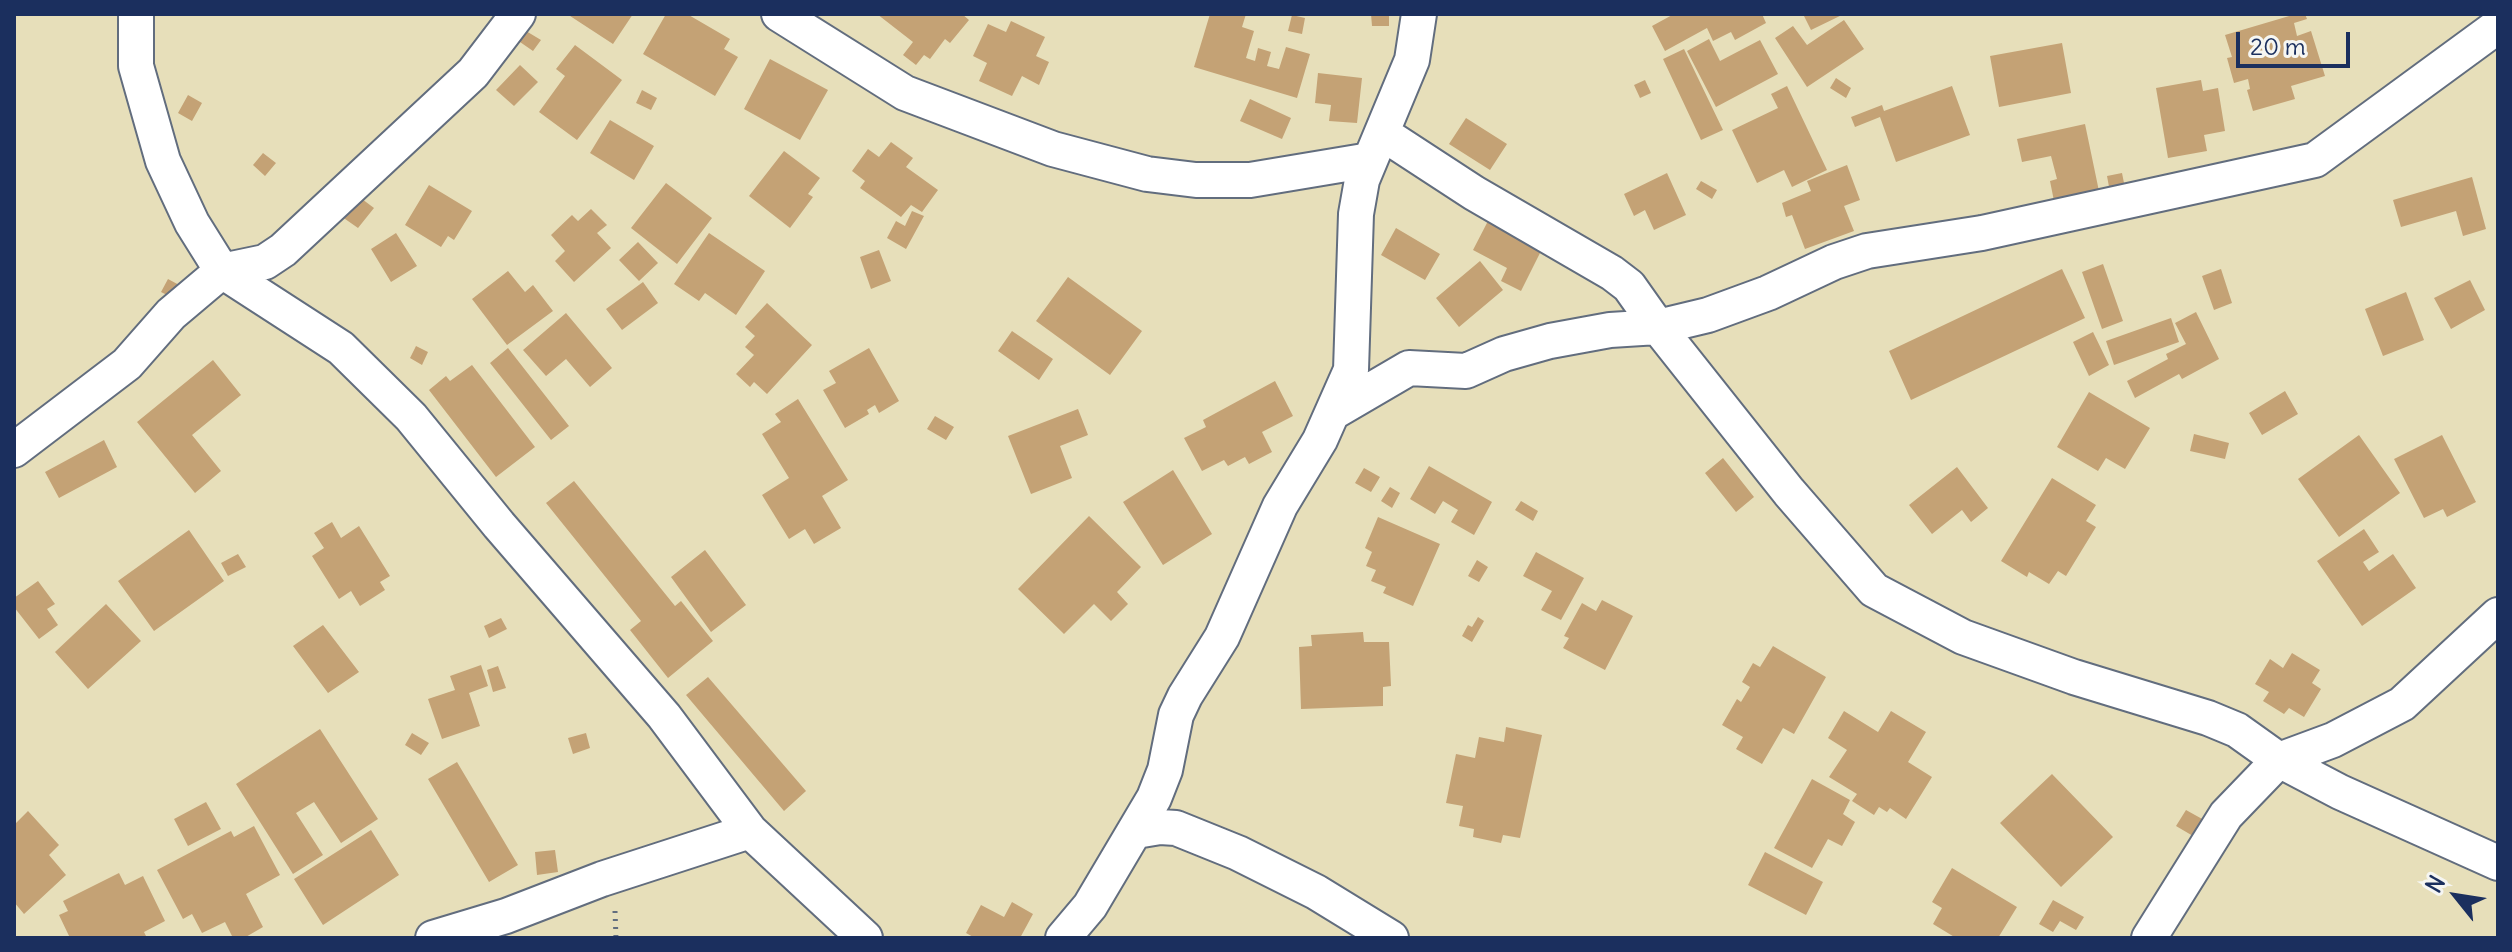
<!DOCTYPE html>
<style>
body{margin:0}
#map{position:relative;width:2512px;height:952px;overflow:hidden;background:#e7dfba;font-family:Delius,sans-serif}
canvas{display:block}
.frame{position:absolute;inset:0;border:16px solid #1b2f5e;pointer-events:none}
.north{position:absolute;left:2416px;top:856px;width:80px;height:80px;-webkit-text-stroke:6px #f6f6f2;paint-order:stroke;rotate:300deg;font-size:22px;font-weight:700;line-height:32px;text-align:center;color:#1b2f5e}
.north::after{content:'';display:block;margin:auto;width:28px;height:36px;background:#1b2f5e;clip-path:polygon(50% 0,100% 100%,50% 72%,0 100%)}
.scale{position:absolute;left:2236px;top:32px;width:114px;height:36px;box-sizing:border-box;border:4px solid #1b2f5e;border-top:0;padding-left:10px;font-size:24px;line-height:28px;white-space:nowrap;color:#1b2f5e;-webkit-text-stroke:6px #f6f6f2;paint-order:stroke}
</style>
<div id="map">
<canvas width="2512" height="952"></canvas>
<div class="frame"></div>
<div class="north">N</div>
<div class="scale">20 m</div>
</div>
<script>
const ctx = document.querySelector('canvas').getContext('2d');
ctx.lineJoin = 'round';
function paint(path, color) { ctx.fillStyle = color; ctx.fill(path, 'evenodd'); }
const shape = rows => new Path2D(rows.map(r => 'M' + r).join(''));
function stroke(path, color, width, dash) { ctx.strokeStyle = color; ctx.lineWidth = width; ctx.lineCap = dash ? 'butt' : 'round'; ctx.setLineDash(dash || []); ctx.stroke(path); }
paint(shape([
 [567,14,633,14,613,44],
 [666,14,687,14,730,39,724,49,738,57,715,96,643,54],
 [877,14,962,14,969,20,950,43,945,39,930,59,924,55,916,65,903,55,913,42],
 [1210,14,1246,14,1242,27,1254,31,1246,58,1255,61,1258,48,1271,52,1267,66,1279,69,1286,47,1310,54,1297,98,1194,67],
 [1371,14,1389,14,1389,26,1372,26],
 [1674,14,1762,14,1766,23,1735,40,1731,32,1713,41,1707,28,1665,51,1652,26],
 [1803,14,1844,14,1811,30],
 [2296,14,2305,14,2307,19,2294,23,2297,36,2311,31,2325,76,2291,86,2295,99,2253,111,2247,90,2250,89,2248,79,2234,83,2227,58,2232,57,2225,35],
 [1292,15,1305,18,1302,34,1288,31],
 [1844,20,1864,49,1807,87,1775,38,1793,26,1807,45],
 [1011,21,1045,37,1036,56,1049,62,1039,85,1022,76,1012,96,979,81,987,63,973,56,988,24,1006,32],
 [526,31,541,40,533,51,520,42],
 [1709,39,1720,61,1760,40,1778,74,1716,107,1687,51],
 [2062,43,2071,93,1999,107,1990,56],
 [575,45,622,80,577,140,539,112,565,76,556,69],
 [1684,49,1723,130,1701,140,1663,59],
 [770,59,828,90,800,140,744,109],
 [520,65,538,82,514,106,496,90],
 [1318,73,1362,78,1357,123,1329,121,1331,105,1315,103],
 [1836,78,1851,88,1846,98,1830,88],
 [1645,80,1651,93,1640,98,1634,85],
 [2201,80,2203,91,2218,88,2225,131,2204,135,2207,151,2168,158,2156,88],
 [1787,86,1827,170,1792,187,1784,170,1757,183,1732,130,1778,108,1771,94],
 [1952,86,1970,135,1896,162,1880,117,1855,127,1851,117,1882,105,1884,111],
 [642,90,657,98,651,110,636,103],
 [188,95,202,103,192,121,178,113],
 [1250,99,1291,118,1282,139,1240,121],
 [1466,118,1507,144,1490,170,1449,144],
 [610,120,654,146,634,180,590,153],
 [2085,124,2100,196,2055,206,2050,181,2057,179,2051,156,2022,162,2017,139],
 [891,142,913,158,906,167,938,190,922,212,911,205,901,217,860,188,865,181,852,171,868,149,879,157],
 [784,151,820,178,808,194,813,197,790,228,749,196],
 [263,153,276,163,265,176,253,165],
 [1847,165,1860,200,1844,206,1854,231,1805,249,1792,215,1786,217,1782,203,1811,191,1807,181],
 [1667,173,1686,215,1654,230,1645,210,1634,216,1624,194],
 [2122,173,2125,188,2110,192,2107,176],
 [2472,177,2486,229,2463,236,2456,211,2401,227,2393,200],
 [1701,181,1717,190,1712,199,1696,189],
 [666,183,712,218,677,264,631,228],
 [429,185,472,211,454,240,448,236,441,247,405,225],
 [354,193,374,208,358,228,338,214],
 [591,209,607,225,597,233,611,248,574,282,555,261,565,251,551,235,572,215,578,221],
 [912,211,924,216,906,249,887,238,896,221,905,226],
 [1488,221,1542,249,1521,291,1501,281,1507,268,1473,250],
 [1396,228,1440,254,1425,280,1381,255],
 [396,233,417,266,391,282,371,249],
 [709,233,765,271,736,315,705,293,699,301,674,284],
 [638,242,658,263,639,281,619,260],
 [879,250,891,281,871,289,860,257],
 [1480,261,1503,290,1459,327,1436,298],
 [2103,264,2123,321,2102,329,2082,272],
 [2062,269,2085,318,1911,400,1889,351],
 [2221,269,2232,303,2214,310,2202,276],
 [508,271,525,292,533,285,553,311,507,345,472,299],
 [1068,277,1142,331,1110,375,1036,321],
 [168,279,181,286,175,299,161,292],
 [2470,280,2485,310,2451,329,2434,298],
 [643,282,658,303,622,330,606,309],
 [2406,292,2424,340,2383,356,2365,309],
 [767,303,812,345,767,394,754,382,750,387,736,374,754,355,745,347,755,336,745,327],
 [2196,312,2219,359,2182,379,2179,374,2135,398,2127,381,2168,359,2166,354,2186,344,2175,323],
 [566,313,612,368,590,387,566,359,546,376,523,350],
 [2171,318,2179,342,2114,365,2106,341],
 [1012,331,1053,359,1039,380,998,351],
 [2093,332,2109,365,2089,376,2073,342],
 [416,346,428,352,422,365,410,358],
 [508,348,569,426,551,440,490,363],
 [869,348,899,401,879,413,875,405,867,410,869,414,845,428,823,390,836,383,829,371],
 [213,360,241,395,192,435,221,471,195,493,137,422],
 [472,365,535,447,496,477,429,390,446,376,450,381],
 [1275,381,1293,416,1262,432,1272,452,1249,464,1245,457,1228,466,1224,460,1202,471,1184,438,1206,427,1203,420],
 [2285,391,2298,414,2262,435,2249,413],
 [2089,392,2150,428,2125,469,2106,458,2098,471,2057,447],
 [798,399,848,480,822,496,841,528,814,544,805,529,789,539,762,495,789,478,762,434,781,422,775,414],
 [1078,409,1088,435,1060,446,1072,478,1031,494,1008,436],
 [935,416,954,427,946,440,927,429],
 [2194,434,2229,443,2225,459,2190,451],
 [2359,435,2400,493,2339,537,2298,479],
 [2442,435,2476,502,2447,517,2443,509,2424,518,2394,459],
 [104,440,117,467,59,498,45,472],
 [1723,458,1754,497,1736,512,1705,473],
 [1429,466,1492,502,1474,535,1451,522,1458,510,1443,501,1435,514,1410,499],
 [1957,467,1988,508,1971,522,1962,510,1932,534,1909,505],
 [1364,468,1380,477,1371,492,1355,483],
 [1173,470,1212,534,1163,565,1123,502],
 [2052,478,2096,505,2086,521,2096,527,2066,576,2058,571,2049,584,2029,572,2027,577,2001,561],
 [574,481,675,606,681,601,713,641,668,678,630,630,641,621,546,503],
 [1390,487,1400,493,1392,508,1381,501],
 [1521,501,1538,511,1533,521,1515,510],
 [1089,516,1141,567,1117,592,1128,604,1111,621,1094,604,1064,634,1018,589],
 [1378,517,1440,544,1413,606,1383,593,1386,587,1371,581,1376,570,1366,566,1372,552,1365,548],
 [332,522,341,538,359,526,390,576,380,582,385,590,360,606,351,591,339,599,312,556,324,548,314,533],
 [2364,529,2379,552,2363,562,2369,571,2393,554,2416,588,2362,626,2317,561],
 [189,530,224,581,154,631,118,581],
 [705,550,746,605,711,632,671,577],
 [1536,552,1584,578,1561,620,1541,610,1552,591,1523,576],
 [238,554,246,567,228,576,221,563],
 [1477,560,1488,567,1479,582,1468,576],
 [38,581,55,604,47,609,58,625,39,639,14,607,14,598],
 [1602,600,1633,616,1605,670,1563,648,1569,638,1564,636,1582,603,1596,611],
 [106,604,141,641,88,689,55,652],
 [1478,617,1484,621,1472,642,1462,636,1468,625,1472,627],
 [501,618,507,629,489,638,484,626],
 [323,625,359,672,328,693,293,646],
 [1363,632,1364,642,1389,642,1391,686,1383,687,1383,706,1301,709,1299,647,1312,646,1311,635],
 [1773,646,1826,677,1794,734,1783,728,1762,764,1736,749,1743,737,1722,725,1737,699,1741,702,1750,687,1742,682,1753,663,1760,667],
 [2292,653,2320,670,2312,683,2321,689,2304,717,2289,708,2284,714,2263,701,2269,692,2255,684,2270,659,2283,668],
 [481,665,488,686,469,693,480,726,442,739,428,699,455,690,450,676],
 [498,666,506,688,493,692,487,670],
 [708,677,806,791,784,811,686,695],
 [1844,711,1878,732,1891,711,1926,732,1908,762,1932,777,1906,819,1890,808,1887,812,1879,807,1874,815,1852,801,1857,794,1829,777,1847,750,1828,738],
 [1506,727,1542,735,1520,838,1503,835,1501,843,1473,837,1474,829,1459,826,1463,806,1446,803,1456,754,1475,758,1479,737,1504,742],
 [320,729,378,819,341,843,314,802,296,813,323,855,293,874,236,784],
 [412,733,429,743,421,755,405,745],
 [586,733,590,748,573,754,568,738],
 [457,762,518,865,489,882,428,779],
 [2052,774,2113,837,2061,887,2000,823],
 [1812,779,1850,800,1843,814,1855,822,1842,846,1828,839,1812,868,1774,848],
 [206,802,221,829,188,846,174,819],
 [2186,810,2204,820,2193,836,2176,826],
 [28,811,59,845,49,855,66,875,24,914,14,902,14,825],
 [254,826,280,875,246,894,263,927,244,938,233,938,225,922,202,933,192,914,183,919,157,870,231,831,234,837],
 [371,830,399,875,323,925,294,879],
 [555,850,558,872,537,875,535,852],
 [1765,852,1823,882,1806,915,1748,885],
 [1952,868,2017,907,1998,938,1956,938,1933,924,1942,908,1932,902],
 [119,873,125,885,143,876,165,921,144,932,147,938,70,938,59,915,68,911,63,901],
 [2053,900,2084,917,2076,930,2060,921,2053,932,2039,924],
 [1012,902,1033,914,1020,938,975,938,966,933,981,905,1004,917]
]), '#c4a275');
const minor = shape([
 [136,14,136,66,163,161,192,223,222,271,341,348,411,417,499,525,664,716,750,831,865,938],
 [779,14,905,93,1053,149,1147,174,1196,180,1250,180,1370,160],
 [1382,133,1474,193,1612,273,1629,286,1658,327,1789,492,1874,590,1963,637,2074,677,2208,718,2237,730,2279,760,2340,792,2498,863],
 [1332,413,1409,368,1466,371,1504,354,1550,341,1610,330,1658,327,1708,315,1768,293,1834,262,1867,251,1982,233,2315,160,2498,26],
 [14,450,127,364,171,314,222,271,265,262,283,250,473,73,518,14],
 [1136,831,1160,827,1176,828,1238,853,1316,892,1391,938],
 [433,938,506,916,602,879,750,831],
 [1063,938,1090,906,1154,798,1165,770,1176,715,1185,696,1222,637,1280,506,1320,440,1351,370,1356,214,1362,180,1412,60,1419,14],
 [2149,938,2226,815,2279,760,2333,740,2402,704,2498,615]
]);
stroke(minor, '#626d7e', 38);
stroke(shape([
 [615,911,616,938]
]), '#626d7e', 5, [2, 6]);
stroke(minor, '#fff', 34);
</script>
